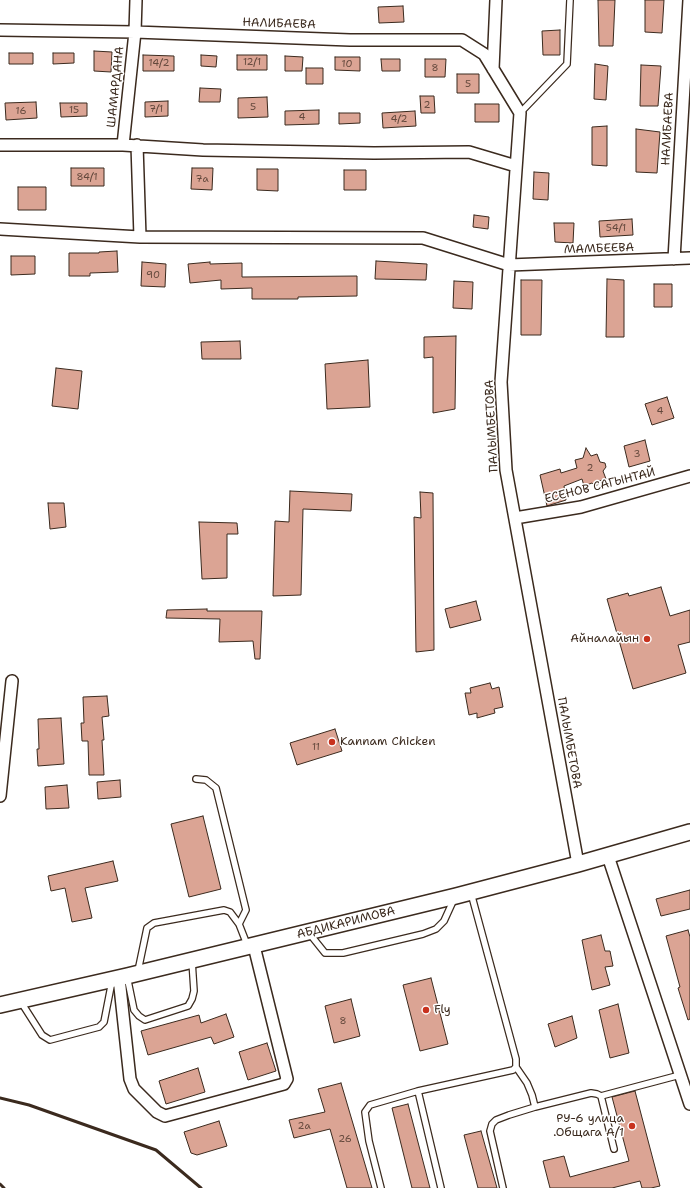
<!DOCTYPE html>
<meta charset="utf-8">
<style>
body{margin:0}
canvas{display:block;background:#fff}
</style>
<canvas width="690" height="1188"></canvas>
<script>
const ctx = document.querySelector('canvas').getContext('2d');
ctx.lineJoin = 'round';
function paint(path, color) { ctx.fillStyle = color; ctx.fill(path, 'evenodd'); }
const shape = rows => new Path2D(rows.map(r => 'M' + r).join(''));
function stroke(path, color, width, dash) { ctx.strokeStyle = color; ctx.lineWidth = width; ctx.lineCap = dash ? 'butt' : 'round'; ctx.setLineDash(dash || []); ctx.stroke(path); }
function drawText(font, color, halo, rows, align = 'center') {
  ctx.font = font + ' "Shantell Sans",sans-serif'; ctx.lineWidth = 3; ctx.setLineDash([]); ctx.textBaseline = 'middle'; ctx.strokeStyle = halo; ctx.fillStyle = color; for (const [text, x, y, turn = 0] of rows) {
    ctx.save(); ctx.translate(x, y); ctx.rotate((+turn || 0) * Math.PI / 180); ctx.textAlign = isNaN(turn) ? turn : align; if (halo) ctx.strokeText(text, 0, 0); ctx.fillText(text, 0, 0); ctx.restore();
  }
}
const building = shape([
 [598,0,615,0,613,46,599,46,598,0],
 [645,0,664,0,662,33,645,32,645,0],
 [403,6,404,22,379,23,378,7,403,6],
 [560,30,560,55,543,55,542,31,560,30],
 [94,51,112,52,111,72,94,71,94,51],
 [9,53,33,53,33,64,9,64,9,53],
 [53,53,74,53,74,63,53,64,53,53],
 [143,55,174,56,174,71,143,71,143,55],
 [201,55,217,56,216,67,201,66,201,55],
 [237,55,267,55,267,70,237,70,237,55],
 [285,56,303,57,302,71,285,71,285,56],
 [335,57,360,57,360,71,335,70,335,57],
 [381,59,400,59,400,71,382,71,381,59],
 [425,59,446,59,445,77,425,77,425,59],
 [595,64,608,66,606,100,594,99,595,64],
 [641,65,661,66,658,106,640,106,641,65],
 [306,68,323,68,323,84,306,84,306,68],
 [457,74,479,74,479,93,457,93,457,74],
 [200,88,221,89,220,102,199,102,200,88],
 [420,96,434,96,435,113,421,113,420,96],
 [267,97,268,117,238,118,238,98,267,97],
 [168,101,168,116,145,117,145,102,168,101],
 [36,102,37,118,6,120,5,103,36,102],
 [60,103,87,103,87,116,61,117,60,103],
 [475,104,499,104,499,122,475,122,475,104],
 [319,110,319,124,285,125,285,111,319,110],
 [415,111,416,126,383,128,382,113,415,111],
 [339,113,360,113,360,123,339,124,339,113],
 [607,126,607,166,592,165,592,127,607,126],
 [636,129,660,132,657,173,636,172,636,129],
 [71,168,104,168,104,186,71,186,71,168],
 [192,168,213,168,212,190,191,189,192,168],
 [257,169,278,169,278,191,257,190,257,169],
 [344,170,366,170,366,190,344,190,344,170],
 [534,172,549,173,548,200,533,199,534,172],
 [18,187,46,187,46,210,18,210,18,187],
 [474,215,489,217,488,229,473,227,474,215],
 [632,219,633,235,600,237,599,221,632,219],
 [554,223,574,223,573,243,555,242,554,223],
 [117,251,118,272,90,273,90,276,69,276,69,253,99,253,99,252,117,251],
 [11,256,35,256,35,274,11,275,11,256],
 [376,261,427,264,426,280,375,279,376,261],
 [142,262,166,264,165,287,141,286,142,262],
 [210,262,210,264,242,263,242,277,357,276,357,296,298,297,298,299,252,299,252,288,221,289,221,280,190,283,188,264,210,262],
 [607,279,624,280,624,337,606,337,607,279],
 [521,280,542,280,541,335,521,335,521,280],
 [454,281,473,282,472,309,453,308,454,281],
 [654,284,672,284,672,307,654,307,654,284],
 [456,336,455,409,433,413,433,357,424,358,424,337,456,336],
 [240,341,241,359,202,359,201,342,240,341],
 [368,360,370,407,327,409,325,364,368,360],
 [56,368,82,371,78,409,52,406,56,368],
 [667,397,674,418,652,425,645,404,667,397],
 [645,440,650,461,629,467,624,446,645,440],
 [586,448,591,456,597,454,600,462,605,463,606,467,603,471,606,479,599,481,599,484,595,486,592,483,584,486,582,479,564,486,566,500,547,506,540,475,560,469,561,473,577,468,575,460,583,458,586,448],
 [290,491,352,494,351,511,303,509,301,595,273,596,275,521,289,522,290,491],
 [420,492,433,493,434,650,416,652,414,517,421,518,420,492],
 [48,503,64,503,66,527,50,529,48,503],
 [199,522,237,523,238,534,227,534,227,578,202,579,199,522],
 [661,587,670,616,690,610,690,642,678,645,686,673,633,689,607,599,628,593,629,596,661,587],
 [476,601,481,620,450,628,445,609,476,601],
 [207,609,207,611,262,611,260,659,255,659,253,641,219,642,220,619,166,618,167,610,207,609],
 [490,683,492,689,499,687,503,707,494,709,495,713,477,718,477,713,469,715,465,693,471,693,470,688,490,683],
 [107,696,109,716,102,717,104,740,102,740,104,775,89,775,88,741,82,741,81,723,84,723,83,697,107,696],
 [61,718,64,764,38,766,37,749,39,749,38,719,61,718],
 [335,729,342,751,297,765,290,743,335,729],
 [120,780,121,797,98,799,97,782,120,780],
 [67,785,69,808,46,809,45,787,67,785],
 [203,816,221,889,189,897,171,824,203,816],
 [113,861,118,881,85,888,92,918,72,922,65,888,51,891,48,876,113,861],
 [690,890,690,909,661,916,656,899,690,890],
 [688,930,690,937,690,1019,688,1020,678,988,680,987,666,936,688,930],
 [601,935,605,951,610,951,613,966,605,967,610,985,592,990,582,940,601,935],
 [431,978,448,1044,420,1051,403,985,431,978],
 [351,999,360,1036,334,1043,325,1006,351,999],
 [618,1004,629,1053,610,1058,599,1010,618,1004],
 [226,1014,234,1037,214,1044,211,1037,148,1055,141,1031,199,1015,201,1023,226,1014],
 [572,1016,577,1038,555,1047,548,1024,572,1016],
 [267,1043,276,1071,248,1080,239,1052,267,1043],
 [198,1068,205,1092,166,1104,159,1081,198,1068],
 [341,1083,372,1188,347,1188,330,1129,294,1138,289,1120,325,1112,318,1089,341,1083],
 [635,1091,660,1186,651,1188,642,1188,640,1181,612,1188,550,1188,543,1161,564,1156,570,1177,629,1161,612,1097,635,1091],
 [408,1104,430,1188,412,1188,392,1108,408,1104],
 [219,1121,227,1146,197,1155,191,1153,184,1132,219,1121],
 [481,1131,497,1188,478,1188,464,1135,481,1131]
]);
paint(building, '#dba494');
stroke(building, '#3b2a1e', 1);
const lane = shape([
 [520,113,567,64,570,0],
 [196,779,206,780,216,788,246,910,239,924],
 [309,933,325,953,343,953,423,934,436,929,444,921,454,899],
 [138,971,147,928,154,923,224,910,230,912,239,924,248,947],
 [127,976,134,1010,139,1016,145,1020,188,1006,192,999,194,991,192,961],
 [21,1002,42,1035,50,1040,99,1027,104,1022,112,981],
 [418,1091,441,1188],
 [601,1096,680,1075],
 [535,1107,591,1093,597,1094,601,1096,614,1149],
 [381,1188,369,1141,365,1112,370,1105,418,1091,513,1070,516,1067,516,1059,471,893],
 [503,1188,490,1131,492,1124,496,1120,509,1115,535,1107,532,1095,527,1083,516,1067]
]);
const street = shape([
 [0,30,135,32,350,40,462,40,484,54,520,113,501,382,506,470,578,864],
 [493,69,496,0],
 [0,145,123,145,203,150,374,153,469,152,516,166],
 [123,145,135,32,136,0],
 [137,145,140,237],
 [0,229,140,237,423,238,509,265,690,258],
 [674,259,689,0],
 [515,518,581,507,690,476],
 [0,796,12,681],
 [608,856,690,1104],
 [119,978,130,1079,134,1089,157,1112,165,1116,284,1084,287,1079,254,946]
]);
const secondary = shape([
 [0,1005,127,976,456,896,578,864,690,832]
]);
stroke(lane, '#3b2a1e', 8);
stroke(street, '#3b2a1e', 14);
stroke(secondary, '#3b2a1e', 18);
stroke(lane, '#fff', 5.5);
stroke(street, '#fff', 11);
stroke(secondary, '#fff', 15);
stroke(shape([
 [0,1098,29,1105,156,1150,201,1188],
 [0,1184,4,1188]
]), '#3b2a1e', 3);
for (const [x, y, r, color] of [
 [647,639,4,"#c8321e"],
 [332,742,4,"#c8321e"],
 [426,1010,4,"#c8321e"],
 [632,1126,4,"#c8321e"]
]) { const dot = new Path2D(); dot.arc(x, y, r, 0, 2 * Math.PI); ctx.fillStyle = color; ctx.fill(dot); stroke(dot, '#fff', 1.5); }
drawText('10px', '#63483c', null, [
 ["12/1",252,62],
 ["14/2",159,63],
 ["10",347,64],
 ["8",435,68],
 ["5",468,84],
 ["2",427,105],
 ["5",253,107],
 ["7/1",156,109],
 ["15",74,110],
 ["16",21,111],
 ["4",302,117],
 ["4/2",399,119],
 ["84/1",87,177],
 ["7а",202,179],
 ["54/1",616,228],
 ["90",153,275],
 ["4",660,411],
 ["3",637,454],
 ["2",590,468],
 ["11",316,747],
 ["8",343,1021],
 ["2а",304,1126],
 ["26",345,1139]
]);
drawText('12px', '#3b2a1e', '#fff', [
 ["НАЛИБАЕВА",279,24,2],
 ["ШАМАРДАНА",116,87,-84],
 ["НАЛИБАЕВА",668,129,-87],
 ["МАМБЕЕВА",599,249,-2],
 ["ПАЛЫМБЕТОВА",492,426,-93],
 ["ЕСЕНОВ САГЫНТАЙ",600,486,-14],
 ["ПАЛЫМБЕТОВА",569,743,80],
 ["АБДИКАРИМОВА",346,923,-14]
]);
drawText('12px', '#3b2a1e', '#fff', [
 ["Айналайын",639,639],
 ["Kannam Chicken",340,742,"left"],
 ["Fly",434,1010,"left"],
 ["РУ-6 улица",624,1119],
 [".Общага А/1",624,1133]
], 'right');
</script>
